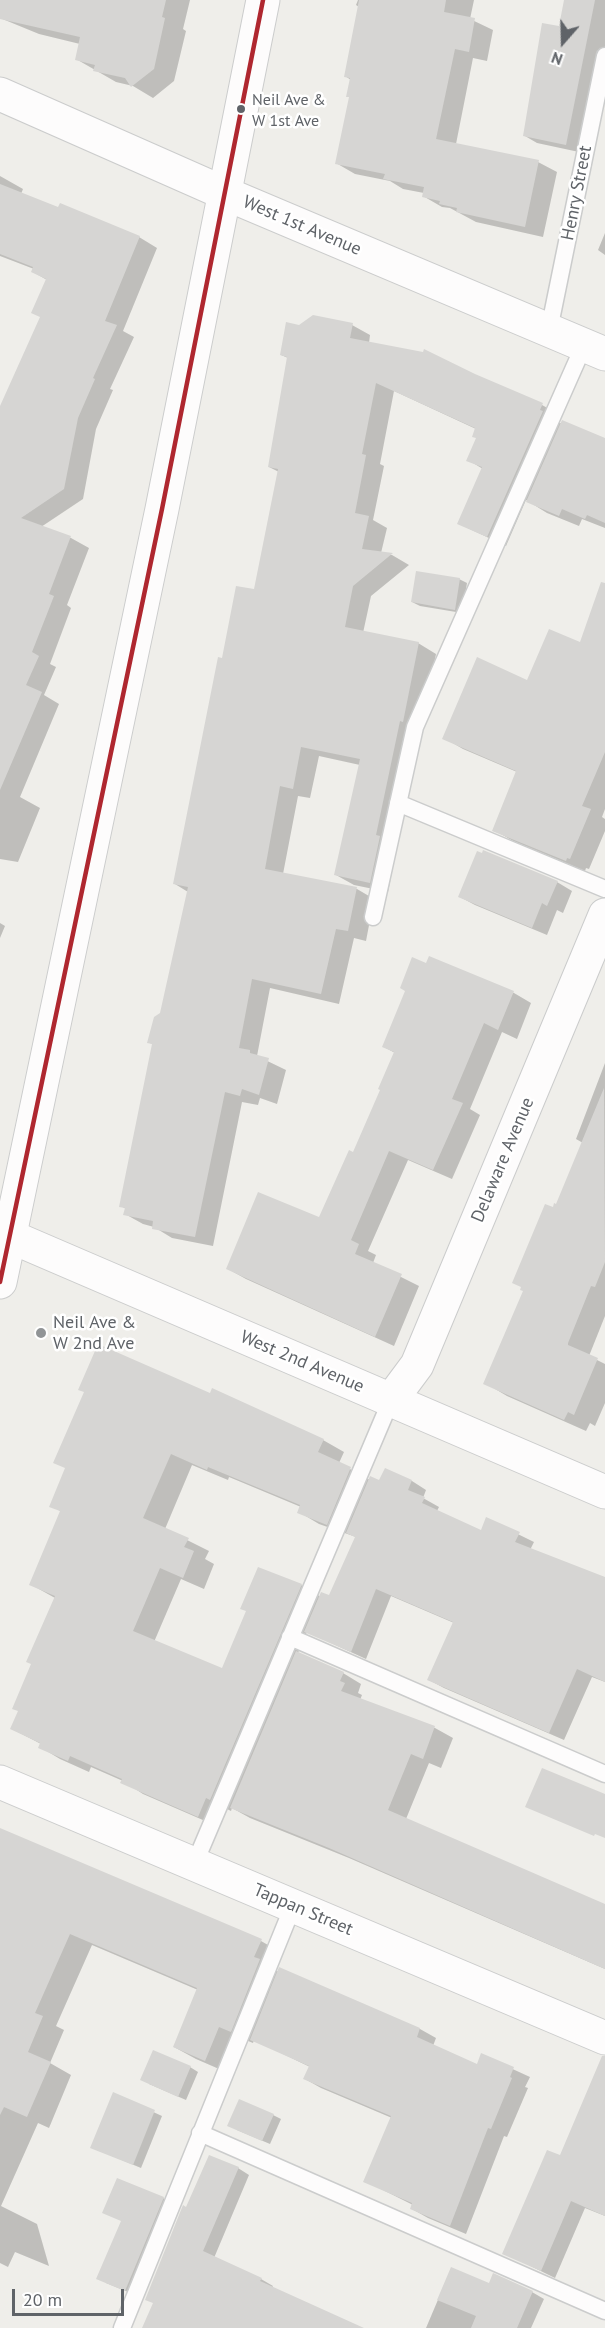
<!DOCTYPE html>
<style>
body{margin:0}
#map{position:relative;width:605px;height:2328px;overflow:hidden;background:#efeeea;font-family:"PT Sans",sans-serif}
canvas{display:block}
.north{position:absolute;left:533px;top:12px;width:60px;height:60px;-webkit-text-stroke:4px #fff;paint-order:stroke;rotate:200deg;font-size:16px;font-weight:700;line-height:24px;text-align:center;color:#5f6368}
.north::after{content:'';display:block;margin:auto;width:21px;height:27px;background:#5f6368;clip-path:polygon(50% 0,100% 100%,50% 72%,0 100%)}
.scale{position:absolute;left:12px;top:2289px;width:112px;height:27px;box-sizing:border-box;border:3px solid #5f6368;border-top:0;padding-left:8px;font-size:18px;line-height:21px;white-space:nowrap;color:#5f6368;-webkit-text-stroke:4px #fff;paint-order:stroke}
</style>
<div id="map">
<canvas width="605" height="2328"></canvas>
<div class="north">N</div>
<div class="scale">20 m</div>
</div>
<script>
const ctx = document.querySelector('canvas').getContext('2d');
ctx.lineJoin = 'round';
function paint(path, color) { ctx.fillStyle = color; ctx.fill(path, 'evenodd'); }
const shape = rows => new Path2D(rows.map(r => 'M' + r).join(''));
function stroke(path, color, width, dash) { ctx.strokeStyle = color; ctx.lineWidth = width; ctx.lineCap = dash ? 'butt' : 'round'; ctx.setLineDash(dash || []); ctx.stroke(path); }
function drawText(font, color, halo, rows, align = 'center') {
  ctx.font = font + ' "PT Sans",sans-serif'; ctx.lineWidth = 5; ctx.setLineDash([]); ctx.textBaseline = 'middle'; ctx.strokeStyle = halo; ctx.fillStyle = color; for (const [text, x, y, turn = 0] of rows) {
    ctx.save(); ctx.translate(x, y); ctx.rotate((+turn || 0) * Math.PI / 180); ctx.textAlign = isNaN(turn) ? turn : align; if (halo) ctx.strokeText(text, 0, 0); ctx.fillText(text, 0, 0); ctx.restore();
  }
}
paint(shape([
 [0,0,190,0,183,29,186,31,174,81,153,98,133,86,116,82,76,59,80,44,39,34,0,18],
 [358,0,474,0,470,19,493,30,487,61,473,58,456,144,538,162,557,172,543,237,476,222,450,208,442,207,423,196,424,193,403,189,390,181,355,174,336,163,351,98,351,80,345,76,359,7,356,5],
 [566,0,605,0,605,73,579,152,537,143,525,136,560,28],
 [0,176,23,189,21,194,139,237,157,248,123,331,134,337,110,389,113,390,96,429,83,499,41,527,71,538,89,548,67,605,71,608,50,664,56,667,44,695,59,704,20,797,40,808,18,862,0,859,0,410,41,317,47,280,33,272,34,269,0,256],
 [605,233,605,255,598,250],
 [352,325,370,335,369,343,542,405,560,415,557,421,562,424,605,440,605,528,582,519,579,526,547,513,526,500,506,546,459,524,483,469,468,460,477,438,476,429,394,391,380,464,384,466,373,520,387,528,381,553,392,555,409,565,371,596,363,633,418,643,436,654,421,731,394,846,397,848,388,892,354,885,336,875,360,765,319,756,310,798,298,796,283,874,357,889,374,899,366,941,354,938,339,1004,270,988,257,1056,286,1070,277,1104,260,1098,258,1105,242,1102,213,1246,172,1238,154,1227,143,1224,125,1214,126,1209,121,1206,154,1045,148,1042,161,1014,188,892,175,884,223,660,255,591,279,472,269,467,288,358,281,355,300,326],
 [459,579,467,583,462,613,420,606,412,602],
 [580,644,605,644,605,809,602,817,605,819,605,831,589,869,586,868,585,871,513,841,494,830,517,772,463,749,444,738],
 [557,882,572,891,563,913,557,910,547,935,475,905,460,897],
 [0,923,5,926,0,938],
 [430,958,514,993,531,1003,517,1039,502,1032,470,1109,480,1115,452,1179,408,1160,368,1251,376,1255,373,1263,419,1286,394,1346,246,1279,228,1269,320,1219,354,1154,382,1089,395,1053,384,1047],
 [605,1063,605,1316,589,1356,605,1364,605,1403,595,1426,590,1423,586,1431,507,1396,485,1383,525,1291,554,1209,557,1206,583,1143,576,1139],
 [211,1395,323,1440,344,1452,339,1463,370,1480,380,1482,385,1470,412,1481,426,1490,423,1498,439,1507,437,1511,482,1532,487,1519,534,1542,530,1550,605,1579,605,1682,592,1677,564,1740,444,1688,429,1680,454,1623,391,1596,366,1659,307,1632,298,1653,343,1673,361,1684,358,1693,362,1695,360,1700,435,1728,453,1738,441,1768,429,1763,406,1819,605,1905,605,1969,349,1858,250,1818,232,1808,231,1811,227,1809,219,1827,143,1794,123,1781,91,1767,89,1772,60,1759,40,1747,41,1744,12,1729,20,1711,55,1598,30,1584,62,1512,51,1506],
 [192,1465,228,1480,229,1477,301,1507,299,1512,319,1524,356,1537,330,1597,321,1597,301,1585,223,1670,154,1642,181,1579,204,1589,214,1564,205,1559,209,1551,165,1529],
 [0,1830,261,1941,282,1953,275,1970,279,1972,280,1969,420,2029,436,2038,433,2046,478,2066,482,2055,530,2077,525,2087,528,2088,507,2137,504,2136,466,2234,428,2218,412,2209,413,2205,365,2181,392,2118,321,2088,305,2079,310,2067,254,2040,253,2043,241,2038,226,2072,196,2059,174,2047,198,1990,92,1945,56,2026,64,2030,50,2063,71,2075,49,2128,38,2123,1,2206,37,2224,49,2266,15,2252,8,2267,0,2263],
 [190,2067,198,2072,186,2100,149,2084],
 [114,2094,162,2116,141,2168,100,2151],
 [605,2105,605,2216,585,2208,555,2278,504,2253,561,2157],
 [273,2115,281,2119,270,2144,237,2130],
 [238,2168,249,2175,214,2258,261,2279,273,2286,272,2288,360,2328,172,2328,187,2209],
 [163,2198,171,2203,133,2294,106,2283],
 [451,2269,490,2285,532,2292,544,2299,531,2328,426,2328]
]), '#0003');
paint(shape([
 [0,0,166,0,162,17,165,18,154,69,131,87,125,78,93,71,95,65,75,60,80,37,0,19],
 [359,0,446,0,444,12,475,18,469,52,455,49,436,139,539,160,525,227,456,212,457,208,439,204,440,201,422,197,424,187,383,179,385,174,335,164,349,97,346,97,350,78,344,77],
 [564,0,595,0,566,145,523,136,542,23,559,26],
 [0,184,58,207,60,203,140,236,105,321,117,325,93,378,95,379,78,418,64,489,21,518,71,536,49,594,54,596,32,652,39,656,26,685,42,692,0,790,0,406,40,317,31,313,46,279,31,272,33,267,0,254],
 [313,315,353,323,350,338,423,352,424,349,475,374,543,403,540,410,543,411,487,537,457,524,482,467,466,461,476,438,472,437,475,428,376,383,362,454,366,455,355,513,369,516,362,549,393,553,353,586,345,627,419,642,403,722,400,721,376,835,380,836,370,883,334,875,360,759,301,747,293,789,280,786,265,869,357,887,348,931,336,929,321,994,252,979,239,1048,250,1050,250,1053,269,1058,259,1095,242,1089,240,1096,225,1092,195,1237,152,1229,153,1221,123,1215,125,1208,119,1207,152,1044,147,1043,154,1017,160,1013,188,887,173,884,218,657,222,658,236,586,254,589,278,469,268,467,287,357,280,355,286,322,299,325],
 [562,420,605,438,605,523,587,515,585,519,562,509,559,516,526,502],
 [416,571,460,578,455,610,411,602],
 [601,582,605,583,605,752,582,806,591,809,570,859,567,858,566,861,492,831,516,771,442,739,477,657,527,680,549,629,580,642],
 [483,850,558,881,547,906,542,903,532,928,458,897,477,851,482,853],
 [429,956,514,991,498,1030,484,1023,452,1099,463,1103,433,1170,389,1151,351,1240,359,1244,355,1254,402,1274,375,1337,226,1269,258,1192,319,1217,349,1150,353,1152,380,1090,378,1089,394,1052,382,1047,405,991,400,988,412,957,426,963],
 [604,1088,605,1262,595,1287,591,1286,568,1343,568,1345,598,1358,574,1415,568,1412,564,1420,483,1384,523,1291,520,1290,521,1287,512,1283,545,1204,553,1207,554,1203,556,1204],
 [98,1344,210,1393,212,1388,324,1439,318,1452,351,1467,327,1525,297,1513,300,1505,208,1467,207,1470,171,1454,143,1518,189,1538,184,1547,194,1551,183,1578,160,1568,133,1631,222,1668,246,1611,240,1609,258,1567,302,1584,210,1800,206,1798,198,1817,120,1783,122,1779,70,1756,68,1761,38,1748,40,1743,10,1729,18,1711,12,1709,31,1664,26,1662,55,1596,29,1585,60,1511,49,1507,65,1468,53,1463,84,1392,78,1390],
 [385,1468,412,1480,408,1490,425,1497,422,1503,481,1530,486,1517,520,1532,515,1542,605,1577,605,1682,577,1669,549,1733,427,1680,453,1622,376,1589,351,1652,304,1632,321,1592,329,1595,355,1537,346,1533,370,1476,379,1480],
 [296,1651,344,1672,340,1681,345,1683,341,1691,435,1726,423,1759,411,1754,388,1810,605,1904,605,1969,329,1848,230,1808],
 [542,1768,605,1794,605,1838,595,1834,594,1836,525,1807],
 [0,1828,262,1939,254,1957,260,1959,231,2032,219,2027,205,2061,173,2047,197,1988,70,1934,35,2013,43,2016,28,2052,51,2062,27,2117,4,2107,0,2115],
 [279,1967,420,2028,417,2037,477,2064,481,2053,514,2067,510,2077,512,2078,491,2129,488,2128,450,2226,410,2209,412,2203,363,2182,391,2116,303,2079,309,2066,250,2040],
 [153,2050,191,2066,178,2097,140,2080],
 [602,2056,605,2056,605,2216,571,2201,541,2271,502,2254,547,2150,560,2155],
 [113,2092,155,2110,133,2165,90,2148],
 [239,2099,274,2114,262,2141,227,2126],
 [209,2155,239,2167,203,2251,262,2278,260,2281,364,2328,142,2328,153,2303,145,2300,183,2205,186,2207],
 [117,2178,164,2197,125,2291,96,2279,121,2221,102,2213],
 [451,2267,489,2283,493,2273,533,2291,517,2328,471,2328,476,2316,437,2300]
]), '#d6d5d3');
const service = shape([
 [549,330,605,56],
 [398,803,605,889],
 [373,917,415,727,584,345],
 [290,1637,605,1774],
 [194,1865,391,1400],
 [200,2133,605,2311],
 [122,2328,293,1906]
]);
const minor = shape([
 [0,94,224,193,605,354],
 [0,1232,605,1492],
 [391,1400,417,1365,605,915],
 [0,1782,605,2038]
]);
const tertiary = shape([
 [0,1282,162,509,263,0]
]);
stroke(service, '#cbcccc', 19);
stroke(minor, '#cbcccc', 35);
stroke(tertiary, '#cbcccc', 35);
stroke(service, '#fdfcfc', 16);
stroke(minor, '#fdfcfc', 33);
stroke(tertiary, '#fdfcfc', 33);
stroke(shape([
 [0,1282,162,509,263,0]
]), '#af272f', 4.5);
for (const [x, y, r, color] of [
 [241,109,5,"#5f6368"],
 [41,1333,6,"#919496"]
]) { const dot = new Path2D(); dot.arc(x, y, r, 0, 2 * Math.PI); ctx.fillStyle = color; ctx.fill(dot); stroke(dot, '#fff', 2); }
drawText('16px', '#5f6368', '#fff', [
 ["Neil Ave &",252,100],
 ["W 1st Ave",252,121]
], 'left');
drawText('18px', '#5f6368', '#fff', [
 ["Henry Street",577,193,-79],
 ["West 1st Avenue",302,226,23],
 ["Delaware Avenue",503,1160,-67],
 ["West 2nd Avenue",302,1362,23],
 ["Tappan Street",303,1910,23]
]);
drawText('18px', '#5f6368', '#fff', [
 ["Neil Ave &",53,1323],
 ["W 2nd Ave",53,1344]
], 'left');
</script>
